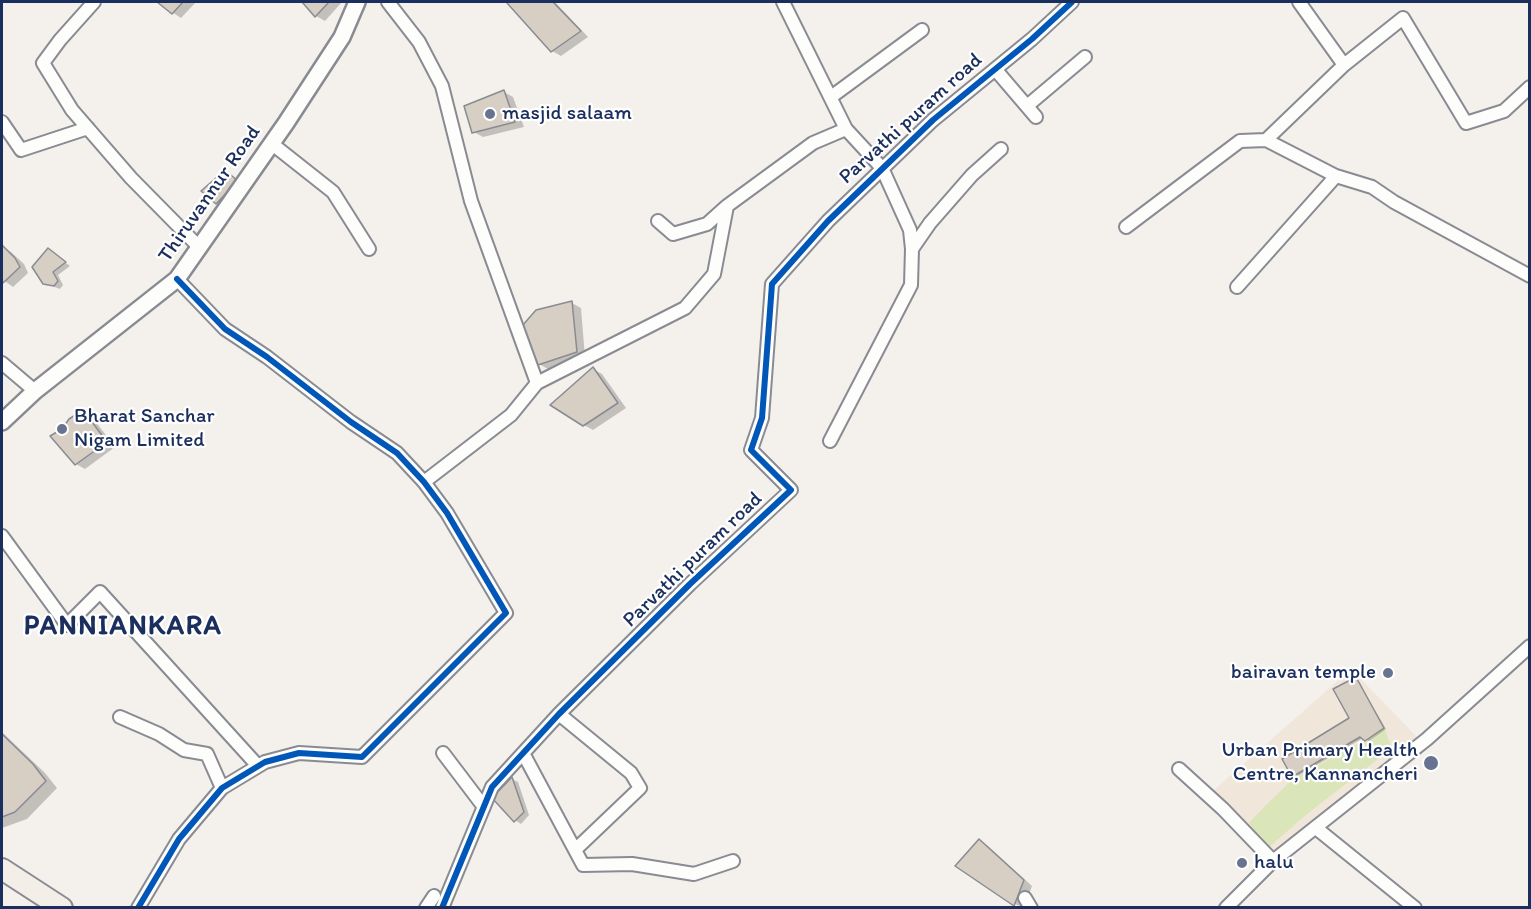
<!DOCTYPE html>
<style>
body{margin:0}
#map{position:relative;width:1531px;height:909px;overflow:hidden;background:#f4f0ec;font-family:Itim,sans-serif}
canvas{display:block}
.frame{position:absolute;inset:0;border:3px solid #1b2f5e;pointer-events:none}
</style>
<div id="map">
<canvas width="1531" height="909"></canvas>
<div class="frame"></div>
</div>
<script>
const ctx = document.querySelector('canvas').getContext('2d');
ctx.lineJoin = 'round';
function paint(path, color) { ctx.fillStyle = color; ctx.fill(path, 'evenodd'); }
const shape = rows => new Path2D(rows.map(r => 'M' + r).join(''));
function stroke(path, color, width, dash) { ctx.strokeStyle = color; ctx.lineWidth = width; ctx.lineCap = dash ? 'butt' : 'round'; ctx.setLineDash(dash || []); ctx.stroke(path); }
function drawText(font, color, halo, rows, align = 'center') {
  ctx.font = font + ' Itim,sans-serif'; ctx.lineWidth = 4.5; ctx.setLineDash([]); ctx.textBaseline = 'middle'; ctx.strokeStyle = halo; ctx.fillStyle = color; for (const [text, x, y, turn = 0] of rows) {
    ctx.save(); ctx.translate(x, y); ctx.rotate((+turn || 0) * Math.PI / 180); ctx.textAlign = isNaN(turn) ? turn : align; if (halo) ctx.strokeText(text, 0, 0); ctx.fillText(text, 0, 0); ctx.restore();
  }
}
paint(shape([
 [1351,669,1419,739,1272,856,1214,790]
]), '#f1e6da');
paint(shape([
 [1384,728,1392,748,1307,814,1268,848,1249,823,1265,806,1293,779,1359,743,1372,739]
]), '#dae5ba');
paint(shape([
 [161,2,196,2,181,18,172,12],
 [304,2,342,2,325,21,316,16],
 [512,2,555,2,588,37,561,56,552,51,509,3],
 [504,92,513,97,524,127,483,137,474,132],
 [225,171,243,185,223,206,204,191],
 [2,247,11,252,24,264,28,273,13,287,2,279],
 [54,254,70,266,58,275,63,285,60,289,44,283],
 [572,303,581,308,585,357,548,369,539,364],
 [593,369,602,374,626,408,593,430,584,425],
 [83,412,92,417,115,447,85,469,76,464,63,430],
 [1356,679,1386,729,1369,741,1363,738,1296,777,1294,776,1351,719],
 [2,732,45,773,57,788,27,819,2,828],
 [512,779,518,782,529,815,521,824,515,820],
 [979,841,988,846,1032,886,1024,908,1015,904,958,865]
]), '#0003');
const building = shape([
 [157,2,183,2,172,14,157,2],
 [302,2,329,2,315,17,302,2],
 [509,2,553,2,581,31,551,52,507,3,509,2],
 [504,90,515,122,472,133,464,106,504,90],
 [225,170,238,181,216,204,201,191,225,170],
 [2,245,15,258,20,267,3,283,2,281,2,245],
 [48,248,66,262,53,272,58,281,54,286,43,284,32,267,48,248],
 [572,301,577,352,538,365,522,326,536,310,572,301],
 [593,367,618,403,583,426,550,405,593,367],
 [83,410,107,442,75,465,50,436,62,429,69,419,83,410],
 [1356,677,1384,728,1365,741,1360,737,1292,777,1282,759,1349,718,1333,689,1356,677],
 [2,734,33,764,46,781,15,812,2,817,2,734],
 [512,777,524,812,514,822,492,798,512,777],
 [979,839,1024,880,1014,906,955,866,979,839]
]);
paint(building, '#d7cec4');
stroke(building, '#898b92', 1.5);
const minor = shape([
 [94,2,60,40,43,63,72,110,131,178,199,247],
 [388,2,419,42,442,86,471,201,537,383],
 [783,2,846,129],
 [1299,2,1344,65],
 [995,69,1036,117],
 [831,97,922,30],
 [1027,106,1085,57],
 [2,122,21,150,88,128],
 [1266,140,1344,65,1403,18,1466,123,1504,111,1530,87],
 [271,143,333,192,369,249],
 [658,221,673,234,707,224,727,206],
 [1126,227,1240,141,1266,140,1336,176],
 [912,249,930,223,972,175,1001,149],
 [1237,287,1336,176,1372,187,1394,202,1530,276],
 [2,363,35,391],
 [424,482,511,415,537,383,685,308,714,274,727,206,813,143,846,129,882,168,910,230,912,249,911,285,830,441],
 [2,536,67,625,100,592,258,766],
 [559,714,631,773,640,788,575,850],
 [120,717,159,734,184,750,207,754,222,788],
 [443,753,484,807],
 [523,753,583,865,632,864,694,874,733,861],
 [1179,769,1223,809,1273,861],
 [1316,828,1415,908],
 [1025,898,1031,908],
 [138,908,179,839,222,788,265,762,299,753,362,757,506,613,447,513,424,482,397,453,351,422,267,357,225,329,177,279],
 [426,908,434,896],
 [442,908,492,787,559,714,690,584,791,490,751,450,762,418,772,284,828,221,933,120,1032,39,1072,2],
 [1226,908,1273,861,1427,739,1530,646]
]);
const tertiary = shape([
 [2,422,35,391,177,279,286,123,342,37,357,2]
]);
const primary = shape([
 [2,869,62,908]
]);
stroke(minor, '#898b92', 16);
stroke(tertiary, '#898b92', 20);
stroke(primary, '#898b92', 24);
stroke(minor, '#fdfdfc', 12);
stroke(tertiary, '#fdfdfc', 15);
stroke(primary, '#f3eee8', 20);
stroke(shape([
 [138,908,179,839,222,788,265,762,299,753,362,757,506,613,447,513,424,482,397,453,351,422,267,357,225,329,177,279],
 [442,908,492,787,559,714,690,584,791,490,751,450,762,418,772,284,828,221,933,120,1032,39,1072,2]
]), '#0057b8', 6);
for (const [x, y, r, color] of [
 [490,114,6,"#677390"],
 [62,429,6,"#677390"],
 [1388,673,6,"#677390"],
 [1431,763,8,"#677390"],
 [1242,863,6,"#677390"]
]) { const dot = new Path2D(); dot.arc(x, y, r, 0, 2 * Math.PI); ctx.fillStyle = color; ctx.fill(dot); stroke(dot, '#fff', 2); }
drawText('21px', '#1b2f5e', '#fff', [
 ["masjid salaam",502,114],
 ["Bharat Sanchar",74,417],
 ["Nigam Limited",74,441],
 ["bairavan temple",1376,673,"right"],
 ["Urban Primary Health",1418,751,"right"],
 ["Centre, Kannancheri",1418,775,"right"],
 ["halu",1254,863]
], 'left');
drawText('21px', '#1b2f5e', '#fff', [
 ["Parvathi puram road",911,119,-42],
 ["Thiruvannur Road",210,194,-55],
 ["Parvathi puram road",693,560,-44]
]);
ctx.letterSpacing = '1.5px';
drawText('bold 27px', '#1b2f5e', '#fff', [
 ["PANNIANKARA",123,627]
]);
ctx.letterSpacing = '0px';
</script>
